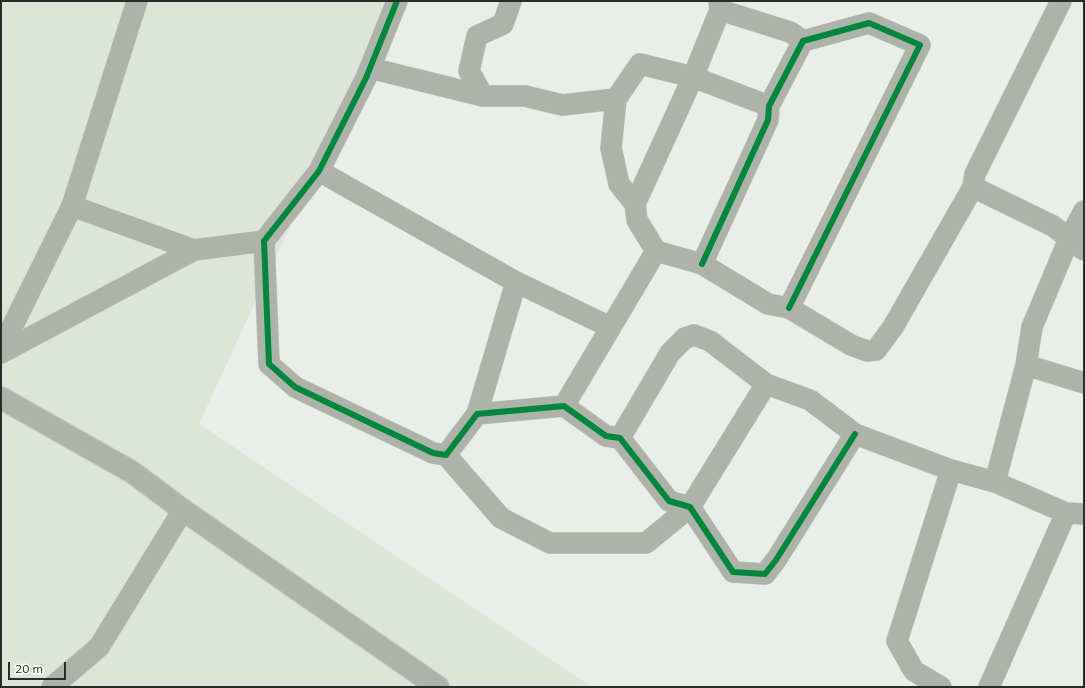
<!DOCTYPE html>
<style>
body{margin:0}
#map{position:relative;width:1085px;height:688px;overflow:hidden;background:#eaeee8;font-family:Mulish,sans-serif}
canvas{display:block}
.frame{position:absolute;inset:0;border:2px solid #292c28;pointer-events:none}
.scale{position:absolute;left:8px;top:662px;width:58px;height:18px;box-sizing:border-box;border:2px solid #292c28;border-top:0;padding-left:5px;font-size:12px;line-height:14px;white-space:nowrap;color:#292c28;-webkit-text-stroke:3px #f6fef2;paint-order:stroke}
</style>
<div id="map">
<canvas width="1085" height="688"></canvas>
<div class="frame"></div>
<div class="scale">20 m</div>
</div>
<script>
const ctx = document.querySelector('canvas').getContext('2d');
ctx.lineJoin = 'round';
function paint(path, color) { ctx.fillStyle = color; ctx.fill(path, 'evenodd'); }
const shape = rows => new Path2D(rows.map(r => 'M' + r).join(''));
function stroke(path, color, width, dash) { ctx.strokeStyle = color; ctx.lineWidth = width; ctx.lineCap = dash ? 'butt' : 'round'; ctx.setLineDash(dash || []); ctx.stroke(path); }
paint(shape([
 [1,1,394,1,199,424,592,687,1,687]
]), '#dde4d8');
const minor = shape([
 [397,1,366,78,319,171,264,241,269,364,295,387,433,453,446,455,477,414,564,406,606,436,620,438,669,501,690,507,733,572,765,574,776,560,855,434],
 [720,10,790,32,803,41],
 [370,68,483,96,525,96,562,105,616,99],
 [483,96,469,71,477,36,503,24,511,1],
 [319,171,516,282,610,327],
 [973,187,1053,226,1084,250],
 [635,204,693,77,720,10,719,1],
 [72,206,194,250],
 [656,251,702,264,768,304,789,308,851,345,867,351,876,350,893,327,973,187,975,174,1061,1],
 [702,264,768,120,769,106,803,41,869,23,920,45,789,308],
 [1,349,72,206,137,1],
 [1,353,194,250,264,241],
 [1026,365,1084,383],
 [766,384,810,400,855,434,951,470,995,482,1066,513,1084,514],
 [564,406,656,251,637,220,635,204,619,184,611,148,616,99,640,64,693,77,769,106],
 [477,414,516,282],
 [446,455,501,518,550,543,646,543,690,507,766,384,710,341,694,335,685,338,670,353,620,438],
 [995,482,1026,365,1032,327,1069,239,1084,211],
 [52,687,99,647,183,510],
 [941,687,914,671,897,641,951,470],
 [989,687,1066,513]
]);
const tertiary = shape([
 [1,398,132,472,183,510,438,687]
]);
stroke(minor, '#c7cac6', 22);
stroke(tertiary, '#c7cac6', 24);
stroke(minor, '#aeb3aa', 21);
stroke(tertiary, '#aeb3aa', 22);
stroke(shape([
 [397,1,366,78,319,171,264,241,269,364,295,387,433,453,446,455,477,414,564,406,606,436,620,438,669,501,690,507,733,572,765,574,776,560,855,434],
 [702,264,768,120,769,106,803,41,869,23,920,45,789,308]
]), '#00873e', 6);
</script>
